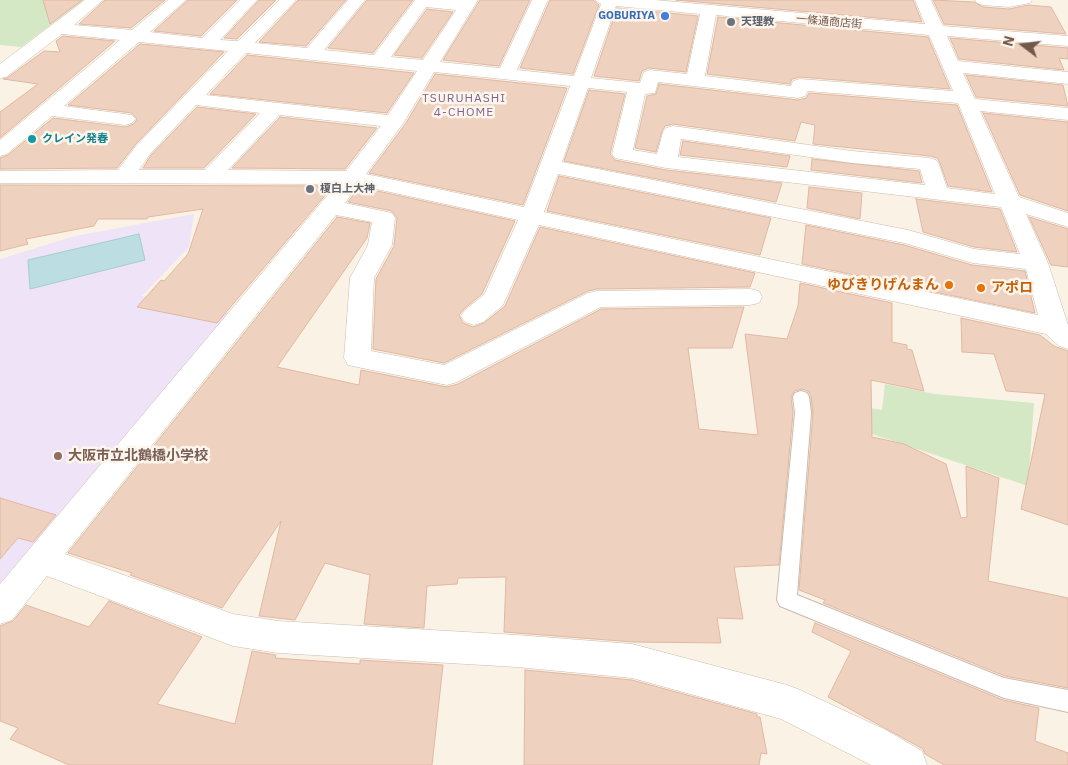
<!DOCTYPE html>
<meta charset="utf-8">
<style>
body{margin:0}
#map{position:relative;width:1068px;height:765px;overflow:hidden;background:#fbf2e6;font-family:"IBM Plex Sans",sans-serif}
canvas{display:block}
.north{position:absolute;left:998px;top:20px;width:50px;height:50px;-webkit-text-stroke:4px #fef6ec;paint-order:stroke;rotate:285deg;font-size:14px;font-weight:700;line-height:20px;text-align:center;color:#72594c}
.north::after{content:'';display:block;margin:auto;width:18px;height:22px;background:#72594c;clip-path:polygon(50% 0,100% 100%,50% 72%,0 100%)}
</style>
<div id="map">
<canvas width="1068" height="765"></canvas>
<div class="north">N</div>
</div>
<script>
const ctx = document.querySelector('canvas').getContext('2d');
ctx.lineJoin = 'round';
function paint(path, color) { ctx.fillStyle = color; ctx.fill(path, 'evenodd'); }
const shape = rows => new Path2D(rows.map(r => 'M' + r).join(''));
function stroke(path, color, width, dash) { ctx.strokeStyle = color; ctx.lineWidth = width; ctx.lineCap = dash ? 'butt' : 'round'; ctx.setLineDash(dash || []); ctx.stroke(path); }
function drawText(font, color, halo, rows, align = 'center') {
  ctx.font = font + ' "IBM Plex Sans","Noto Sans JP",sans-serif'; ctx.lineWidth = 5; ctx.setLineDash([]); ctx.textBaseline = 'middle'; ctx.strokeStyle = halo; ctx.fillStyle = color; for (const [text, x, y, turn = 0] of rows) {
    ctx.save(); ctx.translate(x, y); ctx.rotate((+turn || 0) * Math.PI / 180); ctx.textAlign = isNaN(turn) ? turn : align; if (halo) ctx.strokeText(text, 0, 0); ctx.fillText(text, 0, 0); ctx.restore();
  }
}
paint(shape([
 [194,214,189,247,142,296,234,314,0,598,0,259,75,236]
]), '#efe3f7');
paint(shape([
 [0,0,84,0,21,47,0,45],
 [885,384,935,394,1034,403,1028,486,806,412,805,396,882,410]
]), '#d4e8c5');
const water = shape([
 [139,234,145,260,30,289,28,260,139,234]
]);
paint(water, '#bcdee3');
stroke(water, '#a2cdd4', 1);
const building = shape([
 [43,0,82,0,50,24,43,0],
 [105,0,165,0,131,28,79,24,105,0],
 [188,0,237,0,201,36,154,31,188,0],
 [259,0,276,0,237,39,224,38,259,0],
 [298,0,346,0,306,46,259,42,298,0],
 [367,0,413,0,373,53,328,48,367,0],
 [480,0,530,0,499,66,443,60,480,0],
 [550,0,593,0,599,5,573,74,520,68,550,0],
 [676,0,913,0,922,22,676,0],
 [933,0,974,2,983,7,1009,9,1028,5,1051,7,1066,34,944,24,933,0],
 [617,8,698,16,686,72,649,68,642,71,639,81,594,76,617,8],
 [427,9,453,12,422,58,394,55,427,9],
 [718,17,928,37,950,89,800,77,792,79,790,84,707,74,718,17],
 [63,36,115,41,0,138,0,112,38,84,3,79,7,78,44,51,60,52,56,41,63,36],
 [950,38,1068,48,1068,59,1059,58,1064,70,959,59,950,38],
 [140,44,224,52,135,145,117,168,0,169,0,158,8,155,53,118,125,127,134,124,137,119,132,113,68,105,140,44],
 [247,55,414,73,387,113,210,94,247,55],
 [435,74,567,88,523,205,369,173,406,123,435,74],
 [966,75,1063,85,1068,106,976,97,966,75],
 [659,84,798,100,806,98,809,93,957,105,992,192,948,186,940,163,937,158,930,156,813,144,815,125,801,122,795,141,673,124,665,126,662,131,656,152,635,148,647,96,656,94,659,84],
 [589,90,625,94,610,154,615,160,666,170,782,183,776,202,564,161,589,90],
 [197,107,256,114,204,168,143,168,151,155,197,107],
 [983,113,1068,122,1068,211,1020,195,983,113],
 [280,117,377,128,345,169,232,168,280,117],
 [683,141,790,156,787,167,680,155,683,141],
 [812,159,919,171,922,183,811,170,812,159],
 [559,176,771,218,760,255,547,211,559,176],
 [0,185,333,186,217,323,137,307,161,280,164,281,188,254,203,209,148,217,147,219,98,219,94,226,26,239,28,244,0,251,0,185],
 [359,187,515,221,482,294,464,309,459,315,463,323,473,327,484,323,505,306,540,227,755,273,750,287,597,289,588,291,444,363,373,349,376,279,394,246,397,218,392,211,348,202,359,187],
 [809,187,862,193,860,219,807,208,809,187],
 [916,199,1000,209,1017,252,974,247,923,232,916,199],
 [337,217,370,223,367,238,277,367,359,385,361,370,447,387,458,384,601,309,744,307,732,348,688,348,699,429,758,435,745,334,787,339,798,306,800,283,892,303,892,342,907,345,907,349,912,350,924,391,871,380,872,437,904,444,946,464,961,518,967,517,966,466,999,478,988,581,1068,598,1068,688,1005,676,823,603,825,600,799,590,813,413,811,396,808,391,802,389,794,391,791,397,793,413,779,565,734,567,743,619,717,618,721,643,633,642,504,632,506,577,458,578,457,584,427,586,424,628,364,624,370,575,325,563,295,620,259,616,281,521,222,608,130,575,132,573,68,553,337,217],
 [1029,217,1068,229,1068,267,1051,265,1029,217],
 [806,225,904,245,972,265,1025,271,1035,313,802,264,806,225],
 [961,318,1040,335,1054,346,1068,351,1068,525,1021,509,1045,394,1006,391,994,354,962,352,961,318],
 [0,498,56,515,33,542,18,538,0,559,0,498],
 [109,601,202,637,157,704,235,724,252,651,276,655,275,658,360,664,360,660,443,665,432,765,69,765,10,739,18,728,0,721,0,626,13,621,26,605,89,627,109,601],
 [815,623,1003,700,1039,708,1035,741,1068,753,1068,765,944,765,925,754,923,749,828,697,851,651,812,632,815,623],
 [525,670,632,680,757,714,757,717,760,717,767,754,761,753,759,765,524,765,525,670]
]);
paint(building, '#efd1bf');
stroke(building, '#e0b8a1', 1);
const service = shape([
 [801,391,807,393,809,397,811,413,797,595,1004,678,1068,690,1068,712,1004,698,780,606,777,600,795,413,793,397,795,393,801,391]
]);
const minor = shape([
 [85,0,103,0,74,25,132,30,168,0,186,0,150,32,202,38,240,0,257,0,220,40,238,41,279,0,296,0,255,43,307,48,348,0,365,0,324,50,374,55,415,0,478,0,440,62,500,68,532,0,548,0,517,70,574,76,601,4,595,0,655,0,925,24,915,0,931,0,943,26,1068,36,1068,46,947,36,958,61,1068,72,1068,84,963,73,975,99,1068,108,1068,120,980,111,1019,197,1068,213,1068,227,1026,214,1048,263,1068,325,1068,349,1059,346,1046,334,539,225,503,305,483,322,474,325,465,322,461,316,465,310,484,295,518,220,358,185,345,203,392,213,395,218,392,245,374,278,371,351,444,365,588,293,597,291,750,289,759,291,762,297,759,303,750,305,601,307,457,382,447,385,357,367,348,365,344,358,350,278,368,245,372,222,336,215,65,554,233,614,278,621,517,635,632,644,787,685,800,690,886,730,922,751,927,765,871,765,781,719,632,678,517,667,278,653,233,646,47,576,12,620,0,624,0,584,337,184,0,183,0,171,118,170,136,146,228,51,139,42,64,106,132,115,135,119,132,123,125,125,52,116,7,154,0,156,0,140,120,40,62,34,6,77,0,78,0,64,85,0],
 [616,6,700,14,687,74,650,70,644,72,640,83,591,78,616,6],
 [426,7,456,10,423,60,391,57,426,7],
 [716,15,929,35,953,91,800,79,793,81,791,86,705,76,716,15],
 [246,53,417,71,388,115,206,95,246,53],
 [434,72,570,86,524,207,366,174,404,122,434,72],
 [658,82,798,98,805,96,808,91,958,103,995,194,947,188,939,164,936,160,929,158,852,151,673,126,666,128,663,132,657,154,633,150,645,94,655,93,658,82],
 [588,88,627,92,612,154,615,158,666,168,1001,207,1020,254,974,249,908,230,562,162,588,88],
 [196,105,260,113,205,170,139,170,150,154,196,105],
 [279,115,381,126,346,171,228,170,279,115],
 [681,139,852,163,920,169,925,185,678,157,681,139],
 [558,174,904,243,973,263,1026,269,1038,315,544,212,558,174],
 [975,0,1032,0,1030,3,1009,7,983,5,977,3,975,0]
]);
stroke(service, '#ccbaad', 2);
stroke(minor, '#ccbaad', 1);
paint(service, '#fff');
paint(minor, '#fff');
for (const [x, y, r, color] of [
 [665,16,5,"#3f7fe0"],
 [731,22,5,"#6b7280"],
 [32,139,5,"#0f9aa8"],
 [310,189,5,"#6b7280"],
 [949,285,5,"#e8710a"],
 [981,288,5,"#e8710a"],
 [58,456,5,"#8d6e63"]
]) { const dot = new Path2D(); dot.arc(x, y, r, 0, 2 * Math.PI); ctx.fillStyle = color; ctx.fill(dot); stroke(dot, '#fef6ec', 2); }
drawText('bold 11px', '#366cbe', '#fef6ec', [
 ["GOBURIYA",655,16]
], 'right');
drawText('bold 11px', '#5b616d', '#fef6ec', [
 ["天理教",741,22],
 ["榎白上大神",320,189]
], 'left');
drawText('11px', '#72594c', '#fef6ec', [
 ["一條通商店街",829,22,5]
]);
drawText('bold 11px', '#0d838f', '#fef6ec', [
 ["クレイン発春",42,139]
], 'left');
ctx.letterSpacing = '1px';
drawText('12px', '#7f648f', '#fef6ec', [
 ["TSURUHASHI",464,99],
 ["4-CHOME",464,113]
]);
ctx.letterSpacing = '0px';
drawText('bold 14px', '#c56008', '#fef6ec', [
 ["ゆびきりげんまん",939,285],
 ["アポロ",991,288,"left"]
], 'right');
drawText('bold 14px', '#785e54', '#fef6ec', [
 ["大阪市立北鶴橋小学校",68,456]
], 'left');
</script>
